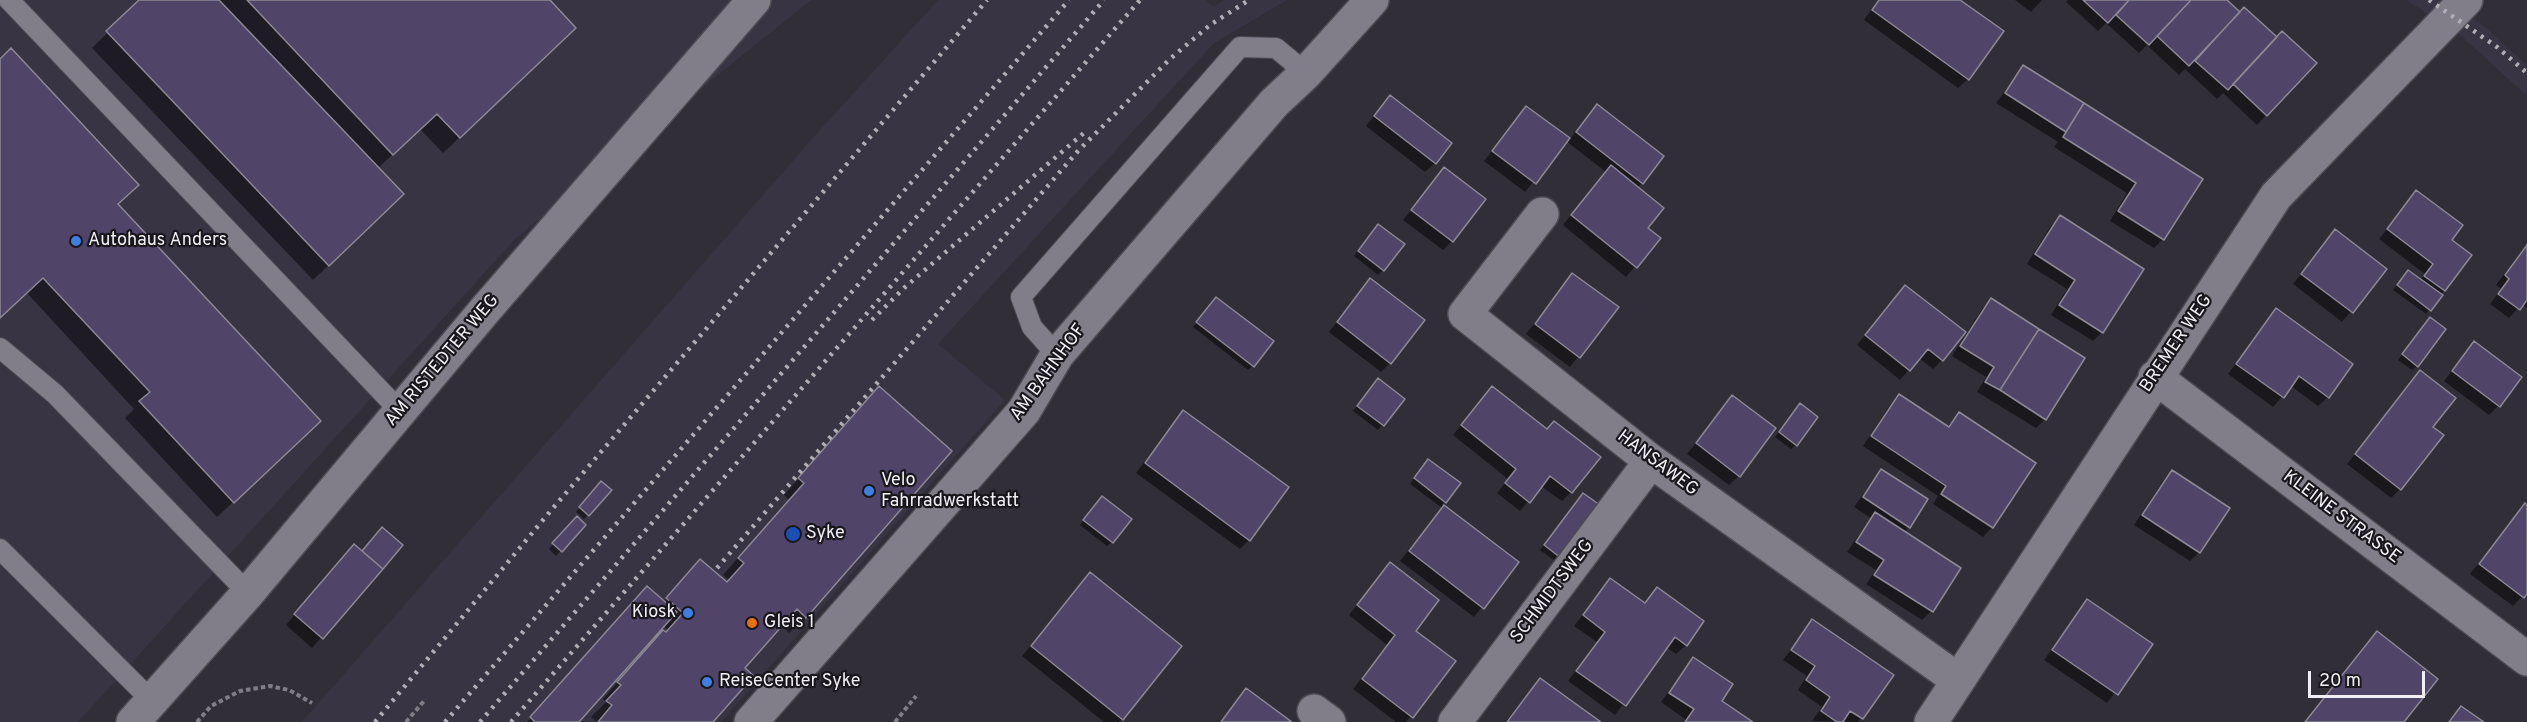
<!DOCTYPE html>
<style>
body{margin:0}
#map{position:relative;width:2527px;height:722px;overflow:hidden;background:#312e38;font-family:Overpass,sans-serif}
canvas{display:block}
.scale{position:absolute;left:2308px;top:671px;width:117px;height:27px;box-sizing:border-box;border:3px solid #f1eff5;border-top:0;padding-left:8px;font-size:18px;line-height:21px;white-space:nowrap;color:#f1eff5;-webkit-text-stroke:4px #19171c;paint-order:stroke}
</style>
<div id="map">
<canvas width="2527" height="722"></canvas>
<div class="scale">20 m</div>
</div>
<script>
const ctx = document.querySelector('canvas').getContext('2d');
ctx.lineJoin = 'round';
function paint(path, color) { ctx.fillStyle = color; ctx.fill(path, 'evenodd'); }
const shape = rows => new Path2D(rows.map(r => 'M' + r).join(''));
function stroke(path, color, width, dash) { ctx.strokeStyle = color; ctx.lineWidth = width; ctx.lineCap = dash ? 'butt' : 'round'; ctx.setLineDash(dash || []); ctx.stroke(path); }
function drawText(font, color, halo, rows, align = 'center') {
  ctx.font = font + ' Overpass,sans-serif'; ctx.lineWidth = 4.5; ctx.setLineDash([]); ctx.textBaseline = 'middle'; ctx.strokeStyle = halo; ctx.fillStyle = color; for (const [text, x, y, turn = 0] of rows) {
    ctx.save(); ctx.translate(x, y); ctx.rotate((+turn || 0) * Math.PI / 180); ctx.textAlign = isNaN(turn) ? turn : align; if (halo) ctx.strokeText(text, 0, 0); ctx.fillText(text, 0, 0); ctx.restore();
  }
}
paint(shape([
 [0,0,811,0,516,238,78,722,0,722],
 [938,0,1206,0,1214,7,1224,0,1287,0,1214,43,938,344,1005,400,721,722,302,722,812,139],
 [2406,0,2445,0,2485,27,2527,65,2527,96,2458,33]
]), '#393444');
paint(shape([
 [141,0,547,0,559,44,443,153,420,129,378,168,387,210,313,280,92,48],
 [1878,0,1958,0,1968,79,1958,88,1864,20],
 [2015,0,2042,0,2031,12],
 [2068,0,2224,0,2239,14,2315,63,2257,125,2223,93,2217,99,2185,69,2179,75,2147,45,2139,53,2106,23,2098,31,2066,2],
 [0,61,303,437,217,517,125,418,134,409,26,292,0,317],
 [2023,67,2201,179,2163,239,2154,248,2110,221,2127,193,2054,147,2058,142,1996,103],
 [1390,96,1435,163,1425,172,1366,126],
 [1597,106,1642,183,1637,188,1646,228,1659,238,1626,277,1563,225,1606,172,1566,141,1525,192,1484,161,1526,108,1569,140],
 [1444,169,1452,241,1443,250,1403,220],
 [2417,192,2450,241,2470,256,2426,314,2393,290,2404,276,2420,280,2425,274,2379,239],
 [2060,217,2102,332,2093,341,2051,315,2067,289,2027,264,2050,227],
 [1373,230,1383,270,1378,275,1354,256],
 [2335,231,2385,269,2342,322,2293,284],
 [2527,244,2527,308,2522,304,2509,318,2490,304,2501,289,2496,285],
 [1572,275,1617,308,1570,367,1526,334],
 [1370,280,1390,363,1381,372,1329,332],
 [1905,287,1942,360,1933,369,1919,358,1900,380,1857,345],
 [1991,300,2045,419,2036,428,1977,392,1986,377,1952,356,1982,309],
 [1212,303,1253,366,1248,370,1193,327],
 [2276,310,2328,397,2318,406,2291,386,2273,407,2228,374],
 [2426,323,2417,366,2412,370,2398,360],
 [2474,343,2498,406,2489,415,2444,381],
 [2420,372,2431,427,2400,489,2391,498,2347,464],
 [1374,385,1403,399,1378,430,1353,411],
 [879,388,950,451,805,617,789,633,781,625,743,668,711,722,597,722,591,717,606,702,603,699,647,648,668,630,663,625,577,722,527,722,642,592,663,602,700,561,726,583,729,580,723,575,789,500,784,495],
 [1492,388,1571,492,1562,501,1541,486,1520,511,1497,493,1508,479,1453,435],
 [1899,395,1947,427,1959,414,1992,527,1983,537,1933,504,1938,496,1863,446,1890,405],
 [1732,397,1739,476,1729,485,1687,454],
 [1795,410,1796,445,1791,449,1775,437],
 [1183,412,1249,540,1240,549,1136,473],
 [1424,465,1459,484,1442,505,1517,563,1474,617,1400,561,1442,508,1410,484],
 [1881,471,1909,527,1903,533,1931,611,1922,620,1866,584,1876,570,1847,552,1871,518,1854,507],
 [2172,472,2199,552,2190,561,2134,525,2163,481],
 [596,488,588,515,584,519,576,512],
 [1583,495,1598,506,1555,561,1540,550],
 [1098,502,1112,542,1107,546,1080,525],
 [2525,505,2527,507,2527,591,2513,606,2470,574],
 [577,518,584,525,556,556,549,549],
 [401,545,312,648,286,625,345,555],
 [1390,564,1414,631,1454,661,1406,722,1396,722,1353,689,1387,645,1349,615],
 [1090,574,1180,646,1119,722,1104,722,1022,656],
 [1610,580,1643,604,1657,589,1686,645,1676,654,1666,647,1615,715,1568,681,1597,642,1574,626],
 [2087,601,2151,644,2107,703,2044,660],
 [1812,621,1891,675,1858,722,1812,721,1822,707,1798,690,1807,676,1783,660],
 [2377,633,2402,722,2305,722,2367,642],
 [1693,659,1720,702,1750,722,1684,722,1685,719,1661,702],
 [1540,679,1598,722,1505,722],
 [1246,690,1289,722,1220,722]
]), '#0007');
const building = shape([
 [139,0,219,0,404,194,329,266,106,31,139,0],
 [247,0,550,0,576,28,460,138,437,114,393,155,247,0],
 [1879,0,1960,0,2004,31,1969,80,1872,10,1879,0],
 [2083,0,2129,0,2108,23,2083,0],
 [2129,0,2191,0,2149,45,2116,15,2129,0],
 [2191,0,2227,0,2240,12,2189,66,2157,36,2191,0],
 [2244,7,2277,37,2228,90,2195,61,2244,7],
 [2282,31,2317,63,2267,116,2233,84,2282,31],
 [11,48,139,185,118,204,321,421,234,503,139,401,150,392,43,278,0,318,0,59,11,48],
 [2023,65,2084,103,2066,132,2005,93,2023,65],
 [1390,95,1452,143,1436,164,1374,116,1390,95],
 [2084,103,2203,179,2164,240,2118,211,2136,183,2063,137,2084,103],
 [1597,104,1664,156,1643,184,1576,132,1597,104],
 [1526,106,1570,138,1536,184,1492,151,1526,106],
 [1611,165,1664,208,1648,228,1661,238,1637,268,1571,215,1611,165],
 [1444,167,1486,199,1453,242,1411,210,1444,167],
 [2416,190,2463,225,2452,240,2472,255,2445,291,2424,276,2433,264,2387,229,2416,190],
 [2060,215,2144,269,2103,333,2059,305,2075,280,2035,254,2060,215],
 [1378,224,1405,244,1384,271,1358,251,1378,224],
 [2335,229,2387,269,2353,313,2301,274,2335,229],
 [2527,245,2527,300,2520,310,2498,294,2509,279,2505,275,2527,245],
 [2408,270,2443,295,2431,311,2397,285,2408,270],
 [1572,273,1619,307,1580,358,1535,324,1572,273],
 [1370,278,1425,320,1391,364,1337,322,1370,278],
 [1905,285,1966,332,1943,361,1928,349,1910,371,1865,335,1905,285],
 [1216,297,1274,341,1254,367,1196,322,1216,297],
 [1991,298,2039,329,2000,390,1985,382,1994,367,1960,346,1991,298],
 [2276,308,2353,364,2329,398,2299,376,2284,398,2236,364,2276,308],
 [2430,317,2446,329,2418,367,2402,354,2430,317],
 [2039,329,2085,358,2046,420,2000,390,2039,329],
 [2474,341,2522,377,2500,407,2452,371,2474,341],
 [2420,370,2456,398,2433,427,2444,435,2401,490,2355,454,2420,370],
 [1378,378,1405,399,1384,426,1357,406,1378,378],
 [879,386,952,451,806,618,797,609,745,668,754,676,713,722,598,722,612,705,606,701,621,685,617,682,663,630,666,632,683,613,666,598,700,559,727,582,744,563,738,558,804,483,798,478,879,386],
 [1492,386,1547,429,1554,421,1601,457,1572,493,1550,476,1530,503,1505,483,1516,469,1461,425,1492,386],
 [1899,394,1949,427,1959,412,2036,463,1993,528,1941,494,1946,486,1871,436,1899,394],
 [1732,395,1776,428,1740,477,1696,443,1732,395],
 [1800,403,1818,417,1797,446,1779,432,1800,403],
 [1183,410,1289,487,1250,541,1145,463,1183,410],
 [1428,459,1461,483,1446,503,1414,478,1428,459],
 [1881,469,1928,499,1910,528,1863,497,1881,469],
 [2172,470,2230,508,2200,553,2142,515,2172,470],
 [601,481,612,490,589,516,579,507,601,481],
 [1583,493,1600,505,1561,558,1544,545,1583,493],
 [1102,496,1132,519,1113,543,1083,520,1102,496],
 [2525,503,2527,505,2527,594,2524,598,2479,564,2525,503],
 [1444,505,1519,562,1484,609,1409,551,1444,505],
 [1875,512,1961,568,1933,612,1874,575,1884,560,1856,542,1875,512],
 [577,516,586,525,562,552,552,543,577,516],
 [382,527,403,545,383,569,362,551,382,527],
 [354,544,383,569,323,639,294,614,354,544],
 [1390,562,1439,600,1416,631,1456,661,1413,718,1362,679,1395,635,1357,605,1390,562],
 [1090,572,1182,646,1123,720,1031,646,1090,572],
 [1610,578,1645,603,1657,587,1704,621,1687,646,1675,637,1626,706,1576,671,1605,632,1583,615,1610,578],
 [647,586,677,612,579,722,535,722,530,717,647,586],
 [2087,599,2153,644,2118,695,2052,650,2087,599],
 [1812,619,1894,675,1863,719,1850,711,1843,722,1837,722,1821,711,1830,697,1806,680,1815,666,1791,650,1812,619],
 [2377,631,2438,679,2404,722,2305,722,2377,631],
 [1693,657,1733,684,1722,701,1753,722,1685,722,1694,709,1669,693,1693,657],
 [1540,678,1601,722,1507,722,1540,678],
 [1246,688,1292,722,1221,722,1246,688],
 [2461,706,2484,722,2449,722,2461,706]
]);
paint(building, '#514469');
stroke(building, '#8c8995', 1.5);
const service = shape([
 [9,0,400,411],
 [0,348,55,394,248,593],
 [1057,355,1032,327,1021,297,1240,47,1276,48,1306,73],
 [0,549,152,701]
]);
const minor = shape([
 [1542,214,1465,314,1651,461,1958,680],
 [2155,377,2527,659],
 [1314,711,1329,722],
 [133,722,248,593,485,310,754,0],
 [751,722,1024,411,1057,355,1274,103,1306,73,1372,0],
 [1455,722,1651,461],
 [1931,722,2276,196,2466,0]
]);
stroke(service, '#4d4a52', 22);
stroke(minor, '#4d4a52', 36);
stroke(shape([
 [197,722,211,706,240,691,270,686,289,690,312,703],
 [406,722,424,701],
 [895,722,916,696]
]), '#7f7d85', 4, [4.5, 3]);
stroke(service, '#817e8a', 20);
stroke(minor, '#817e8a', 33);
stroke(shape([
 [2429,0,2497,47,2527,73],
 [872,320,904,288,1085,132],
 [717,568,1078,151,1170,59,1210,25,1249,0],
 [375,722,548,514,987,0],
 [445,722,1069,0],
 [480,722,1104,0],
 [511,722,1140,0]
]), '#b1afb6', 4.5, [3, 6]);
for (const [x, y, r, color] of [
 [76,241,6,"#3f7fe0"],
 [869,491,6,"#3f7fe0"],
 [793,534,8,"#1a4fb4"],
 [688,613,6,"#3f7fe0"],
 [752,623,6,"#e8710a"],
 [707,682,6,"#3f7fe0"]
]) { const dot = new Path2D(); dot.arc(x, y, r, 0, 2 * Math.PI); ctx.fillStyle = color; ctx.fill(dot); stroke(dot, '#19171c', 2); }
drawText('18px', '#f1eff5', '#19171c', [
 ["Autohaus Anders",88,241],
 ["Velo",881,481],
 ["Fahrradwerkstatt",881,502],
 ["Syke",806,534],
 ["Kiosk",676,613,"right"],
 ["Gleis 1",764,623],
 ["ReiseCenter Syke",719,682]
], 'left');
drawText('18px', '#f1eff5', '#19171c', [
 ["BREMER WEG",2177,344,-56],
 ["AM RISTEDTER WEG",443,361,-50],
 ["AM BAHNHOF",1049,373,-54],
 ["HANSAWEG",1657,464,37],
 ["KLEINE STRASSE",2341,518,37],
 ["SCHMIDTSWEG",1553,592,-53]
]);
</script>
